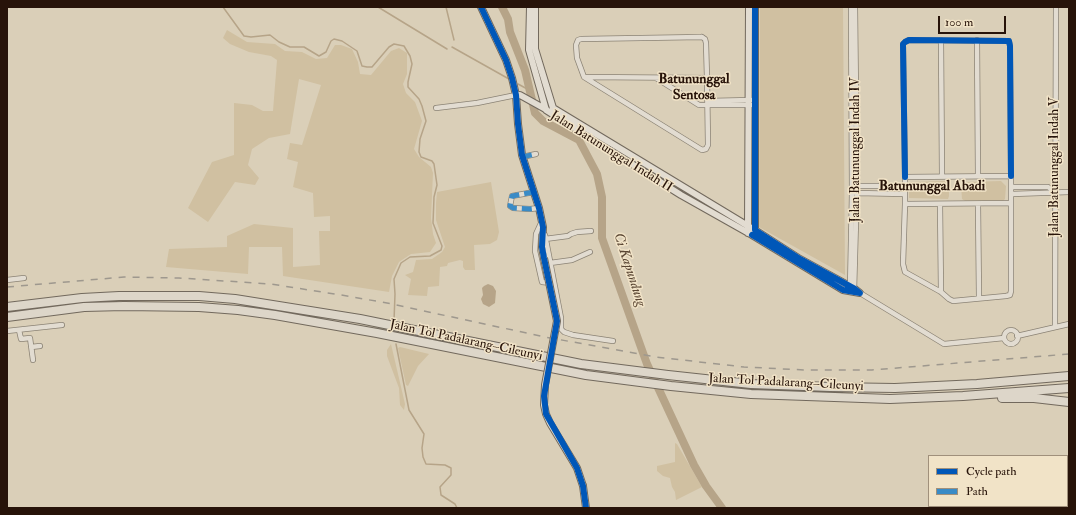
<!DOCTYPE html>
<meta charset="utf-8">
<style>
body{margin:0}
#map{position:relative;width:1076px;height:515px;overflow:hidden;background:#dacfb8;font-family:"IM FELL Double Pica",serif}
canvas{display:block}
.frame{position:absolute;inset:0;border:8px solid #271309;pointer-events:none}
.legend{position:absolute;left:928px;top:455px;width:140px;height:52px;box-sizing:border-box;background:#f1e3c7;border:1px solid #a0907b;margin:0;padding:5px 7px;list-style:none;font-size:12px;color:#271309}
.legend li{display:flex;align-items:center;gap:8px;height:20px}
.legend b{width:20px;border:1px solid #a0907b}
.scale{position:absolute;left:938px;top:16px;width:68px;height:18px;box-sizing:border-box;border:2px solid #271309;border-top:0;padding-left:5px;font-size:12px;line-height:14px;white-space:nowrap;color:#271309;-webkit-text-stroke:3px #f1e3c7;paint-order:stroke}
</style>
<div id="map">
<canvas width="1076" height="515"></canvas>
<div class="frame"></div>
<ul class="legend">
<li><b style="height:5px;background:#0057b8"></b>Cycle path</li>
<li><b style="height:5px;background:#3a8bc6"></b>Path</li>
</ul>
<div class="scale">100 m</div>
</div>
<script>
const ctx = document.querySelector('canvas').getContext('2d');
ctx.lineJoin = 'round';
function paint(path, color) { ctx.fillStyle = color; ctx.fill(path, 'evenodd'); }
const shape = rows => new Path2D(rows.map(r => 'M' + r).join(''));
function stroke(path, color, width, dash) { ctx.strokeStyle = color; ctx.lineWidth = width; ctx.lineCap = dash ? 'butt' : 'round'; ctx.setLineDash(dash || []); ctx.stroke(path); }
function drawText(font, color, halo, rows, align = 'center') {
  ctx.font = font + ' "IM FELL Double Pica",serif'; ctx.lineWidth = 3; ctx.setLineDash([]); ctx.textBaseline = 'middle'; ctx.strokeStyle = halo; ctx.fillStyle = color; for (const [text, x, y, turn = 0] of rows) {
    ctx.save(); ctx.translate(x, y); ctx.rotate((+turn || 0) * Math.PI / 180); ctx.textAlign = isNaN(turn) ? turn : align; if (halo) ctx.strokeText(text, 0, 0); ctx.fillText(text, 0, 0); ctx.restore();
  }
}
paint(shape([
 [760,7,843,7,845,275,759,227],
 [227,30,247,42,275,44,285,51,302,52,316,59,327,58,335,45,341,45,352,49,358,62,360,74,371,75,391,51,399,48,407,53,407,74,403,84,406,93,415,102,422,121,414,149,419,157,431,167,433,173,431,218,433,234,436,243,430,252,411,254,399,262,392,276,389,292,283,276,282,247,249,247,248,274,166,267,169,249,227,247,227,236,254,224,293,228,293,267,320,265,319,231,330,231,330,216,314,217,313,193,293,187,298,162,287,159,290,143,302,145,321,85,299,79,290,134,269,138,252,149,248,165,259,178,255,185,235,182,208,222,188,208,212,162,234,155,234,103,252,105,263,111,273,111,277,60,271,56,249,52,230,44,223,38],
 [944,181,948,182,949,184,949,196,948,199,909,198,909,184,910,182],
 [1001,181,1006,186,1005,199,1003,201,965,201,962,199,961,186,964,182],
 [491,182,499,232,497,240,490,244,474,245,475,270,465,270,463,267,463,261,460,260,448,263,447,266,440,267,439,286,428,287,427,296,408,295,411,279,405,275,413,272,416,260,432,259,442,252,445,247,436,220,436,203,437,192],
 [391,344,405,404,404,410,400,405,399,388,387,356,387,350],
 [400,347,429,354,418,366,408,386,406,385,398,348],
 [675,443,677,444,702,487,676,500,675,492,672,487,670,478,663,476,657,471,657,466,675,462]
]), '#d0c0a1');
paint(shape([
 [488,284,493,286,496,291,495,303,489,307,483,304,481,299,483,295,482,288,484,286]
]), '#b6a488');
stroke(shape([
 [223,7,244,36,251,37,270,35,279,42,290,47,304,47,319,56,326,52,331,41,334,39,342,41,357,51,362,66,367,67,372,67,389,47,394,44,404,46,410,56,412,64,408,82,408,87,419,99,422,106,426,121,420,139,419,152,421,157,432,161,434,164,437,185,434,197,433,223,442,246,441,250,430,256,410,257,401,263,394,279,395,294,394,321],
 [378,7,447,49],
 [446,7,454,40],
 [452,47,509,79],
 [518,84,531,91],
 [396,344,409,410,424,434,422,448,423,457,426,464,445,465,451,468,451,475,440,487,441,495,455,504,457,508]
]), '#b6a488', 1.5);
stroke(shape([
 [502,7,508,19,510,32,525,70,535,113,543,121,579,140,597,174,602,197,602,238,647,364,694,465,706,486,722,508]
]), '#b6a488', 8);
const street = shape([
 [702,37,705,39,706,43,707,78,708,145,706,149,702,150,584,77,577,58,576,45,578,40,581,39,702,37],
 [941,40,942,176],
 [977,40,978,176],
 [585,77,707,78],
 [656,78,699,105,751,105],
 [708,101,751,100],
 [436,108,477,103,516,95],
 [522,157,536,154],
 [1011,176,1011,203,905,204,905,177,1011,176],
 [905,177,903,44,905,42,909,40,1009,41,1010,46,1011,176],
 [856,186,905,186],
 [1012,187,1048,187,1055,192],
 [534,192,512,196,510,206,513,208,530,209,539,208],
 [856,193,905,194],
 [1012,194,1069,192],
 [905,204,903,264,905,272,941,292,949,299,953,301,1006,296,1010,295,1011,291,1011,203],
 [940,204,941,292],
 [978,204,979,298],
 [542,221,536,234,535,251,542,282,551,283],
 [545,235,561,318,561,329,564,332,573,335,613,341],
 [545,239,568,236,571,234,577,232,591,231],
 [550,263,572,260,590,252],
 [7,280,24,278],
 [850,288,852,193,851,7],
 [854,291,857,186,855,7],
 [860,293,944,344,1004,338],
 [1055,326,1056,7],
 [19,330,21,339,30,338,33,360],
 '1004 337a7 7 0 1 1 14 0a7 7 0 1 1-14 0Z',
 [7,331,62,325],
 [1017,336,1069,324],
 [31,347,40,346]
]);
const secondary = shape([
 [481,7,506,60,512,78,516,95,518,124,522,155,539,208,543,227,542,247,544,258],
 [530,7,529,50,546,110,681,195,752,235,755,230,748,226,748,233],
 [535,7,535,49,553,108,748,226],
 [516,95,520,95,547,110],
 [748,226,749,7],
 [752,235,843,290,860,293,855,289,800,259,755,230,755,7],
 [583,486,586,508]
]);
const highway = shape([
 [7,307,82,298,119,296,199,296,235,299,360,319,581,364,668,375,751,384,830,387,895,388,977,384,1069,376],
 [7,317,84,307,124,306,199,307,238,310,275,315,377,333,586,375,671,386,751,394,890,399,963,396,1069,388],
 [1002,398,1034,398,1069,402]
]);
stroke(street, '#8b8375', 6);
stroke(secondary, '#72695d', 8);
stroke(highway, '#72695d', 10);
stroke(street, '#e2dcd1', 4.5);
stroke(secondary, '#e2dcd1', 6);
stroke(highway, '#ddd6c9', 8);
stroke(shape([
 [7,287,124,277,179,278,271,284,341,295,387,303,545,337,656,357,744,367,806,370,872,370,1069,354]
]), '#9e988e', 1.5, [7, 7]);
const secondaryBridge = shape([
 [544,258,557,321,545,385,544,405,546,414,550,423,577,468,583,486]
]);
stroke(secondaryBridge, '#72695d', 8, []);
stroke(secondaryBridge, '#e2dcd1', 6);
stroke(shape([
 [522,157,536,154],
 [534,192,512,196,510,206,513,208,530,209,539,208]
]), '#3a8bc6', 5, [10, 5]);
stroke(shape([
 [481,7,506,60,512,78,516,95,518,124,522,155,539,208,543,227,542,247,544,258,557,321,544,396,546,414,577,468,583,486,586,508],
 [905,177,903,44,905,42,909,40,1009,41,1010,46,1011,176],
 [752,235,843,290,860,293,855,289,800,259,755,230,755,7]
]), '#0057b8', 6);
drawText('13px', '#271309', '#f1e3c7', [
 ["Jalan Batununggal Indah IV",856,150,-90],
 ["Jalan Batununggal Indah II",611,152,32],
 ["Jalan Batununggal Indah V",1055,167,-90],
 ["Jalan Tol Padalarang–Cileunyi",466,341,12],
 ["Jalan Tol Padalarang–Cileunyi",786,383,3]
]);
drawText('bold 14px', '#271309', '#f1e3c7', [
 ["Batununggal",694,80],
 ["Sentosa",694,96],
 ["Batununggal Abadi",932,187]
]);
drawText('italic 14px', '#5a4633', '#f1e3c7', [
 ["Ci Kapundung",629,270,72]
]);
</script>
